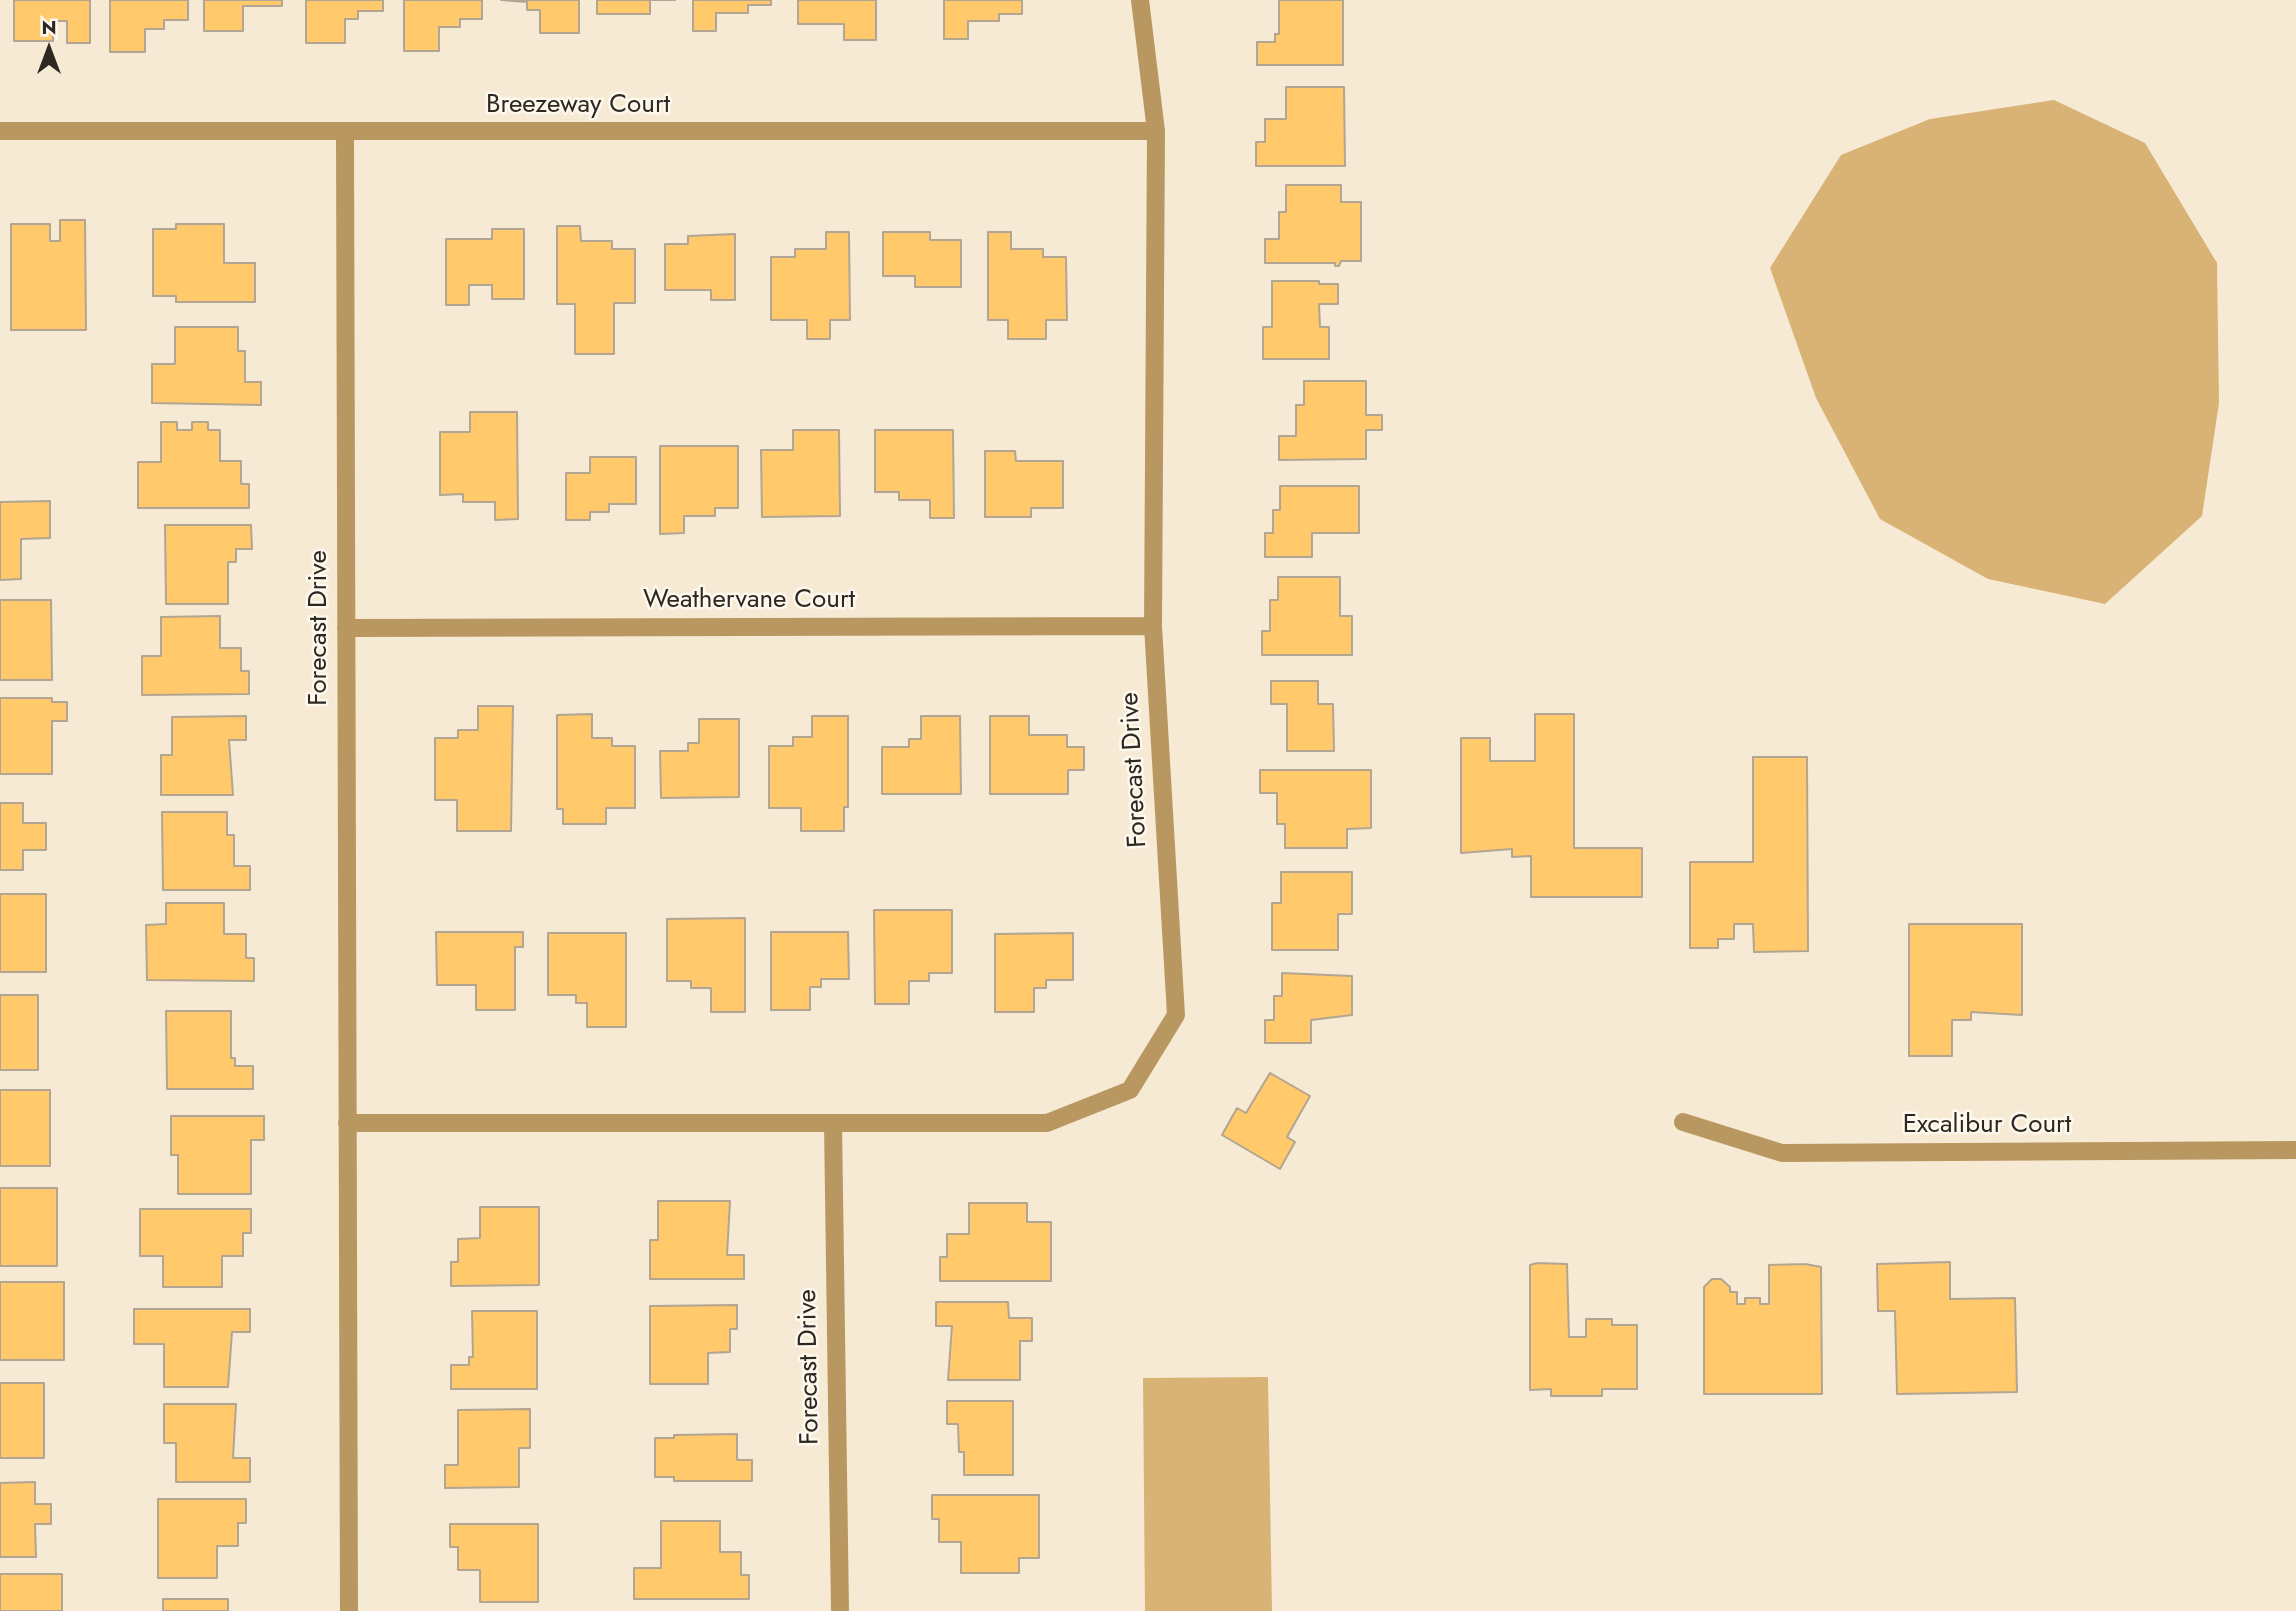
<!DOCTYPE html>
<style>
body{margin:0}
#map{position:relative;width:2296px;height:1611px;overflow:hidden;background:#f7ead4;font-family:Jost,sans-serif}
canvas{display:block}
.north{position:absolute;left:14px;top:14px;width:70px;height:70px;-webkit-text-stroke:5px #fef8ef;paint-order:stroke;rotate:0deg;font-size:19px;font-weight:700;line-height:28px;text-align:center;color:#2d2820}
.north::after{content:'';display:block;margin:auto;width:24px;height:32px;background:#2d2820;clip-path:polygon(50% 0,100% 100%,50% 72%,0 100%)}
</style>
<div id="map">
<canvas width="2296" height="1611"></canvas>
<div class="north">N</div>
</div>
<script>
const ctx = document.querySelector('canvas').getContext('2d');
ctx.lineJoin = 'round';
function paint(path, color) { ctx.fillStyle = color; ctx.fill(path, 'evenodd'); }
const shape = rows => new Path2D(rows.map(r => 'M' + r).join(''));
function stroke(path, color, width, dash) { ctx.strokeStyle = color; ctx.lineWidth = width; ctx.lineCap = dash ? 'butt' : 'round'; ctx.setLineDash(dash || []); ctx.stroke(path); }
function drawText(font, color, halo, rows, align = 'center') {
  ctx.font = font + ' Jost,sans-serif'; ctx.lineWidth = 5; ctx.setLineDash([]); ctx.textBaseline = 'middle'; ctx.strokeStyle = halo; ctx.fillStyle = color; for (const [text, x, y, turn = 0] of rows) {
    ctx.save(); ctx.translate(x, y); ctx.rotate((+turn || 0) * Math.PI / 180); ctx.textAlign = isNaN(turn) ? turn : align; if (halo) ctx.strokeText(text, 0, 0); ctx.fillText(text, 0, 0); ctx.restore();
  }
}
paint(shape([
 [2054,100,2145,143,2217,263,2219,403,2202,516,2105,604,1988,579,1880,519,1816,398,1770,268,1841,155,1930,119],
 [1268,1377,1272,1611,1145,1611,1143,1378]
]), '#d8b375');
const building = shape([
 [14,0,90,0,90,43,67,43,67,21,53,21,53,41,14,41,14,0],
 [110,0,188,0,188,20,164,20,164,29,145,29,145,52,110,52,110,0],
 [204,0,282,0,282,6,243,6,243,31,204,31,204,0],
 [306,0,383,0,383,11,358,11,358,19,345,19,345,43,306,43,306,0],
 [404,0,482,0,482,19,460,19,460,27,439,27,439,51,404,51,404,0],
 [501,0,579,0,579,33,540,33,540,10,527,10,527,2,501,0],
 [597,0,675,0,650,0,650,14,597,14,597,0],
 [693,0,771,0,771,5,748,5,748,13,716,13,716,31,693,31,693,0],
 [798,0,876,0,876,40,844,40,844,24,798,24,798,0],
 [944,0,1022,0,1022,14,999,14,999,21,968,21,968,39,944,39,944,0],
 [1279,0,1343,0,1343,65,1257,65,1257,42,1275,42,1275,34,1279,34,1279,0],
 [1286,87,1344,87,1345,166,1256,166,1256,142,1265,142,1265,119,1286,119,1286,87],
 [1286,185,1341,185,1341,202,1361,202,1361,261,1341,261,1339,266,1335,266,1335,263,1265,263,1265,239,1279,239,1279,212,1286,212,1286,185],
 [60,220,85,220,86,330,11,330,11,224,50,224,50,241,60,241,60,220],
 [176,224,224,224,224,263,255,263,255,302,176,302,176,296,153,296,153,229,176,229,176,224],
 [557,226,580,226,581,241,612,241,612,249,635,249,635,303,614,303,614,354,575,354,575,304,557,304,557,226],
 [492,229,524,229,524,299,492,299,492,285,469,285,469,305,446,305,446,239,492,239,492,229],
 [826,232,849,232,850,320,830,320,830,339,807,339,807,320,771,320,771,257,795,257,795,249,826,249,826,232],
 [883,232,930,232,930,240,961,240,961,287,915,287,915,276,883,276,883,232],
 [988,232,1011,232,1011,249,1043,249,1043,257,1066,257,1067,320,1046,320,1046,339,1008,339,1008,320,988,320,988,232],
 [735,234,735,300,711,300,711,290,665,290,665,244,688,244,688,236,735,234],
 [1272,281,1319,281,1319,284,1338,284,1338,304,1319,304,1320,327,1329,327,1329,359,1263,359,1263,327,1272,327,1272,281],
 [175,327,238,327,238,351,245,351,245,382,261,382,261,405,152,403,152,364,175,364,175,327],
 [1304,381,1366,381,1366,415,1382,415,1382,430,1366,430,1366,459,1279,460,1279,436,1296,436,1296,405,1304,405,1304,381],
 [470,412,517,412,518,519,495,520,495,502,463,502,463,494,440,495,440,432,470,432,470,412],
 [161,422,177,422,177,430,192,430,192,422,208,422,208,430,220,430,220,461,241,461,241,484,249,484,249,508,138,508,138,462,161,462,161,422],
 [793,430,839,430,840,516,762,517,761,450,793,450,793,430],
 [875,430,953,430,954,518,930,518,930,500,899,500,899,492,875,492,875,430],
 [660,446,738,446,738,508,715,508,715,516,684,516,684,533,660,534,660,446],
 [985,451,1015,451,1016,461,1063,461,1063,508,1031,508,1031,517,985,517,985,451],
 [590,457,636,457,636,504,609,504,609,512,590,512,590,520,566,520,566,473,590,473,590,457],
 [1280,486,1359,486,1359,533,1312,533,1312,557,1265,557,1265,533,1273,533,1273,510,1280,510,1280,486],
 [50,501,50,538,21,539,21,579,0,580,0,502,50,501],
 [165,525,251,525,252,549,236,549,236,562,228,562,228,604,166,604,165,525],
 [1278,577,1340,577,1340,616,1352,616,1352,655,1262,655,1262,631,1270,631,1270,600,1278,600,1278,577],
 [0,600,51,600,52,680,0,680,0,600],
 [220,616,220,648,241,648,241,671,249,671,249,694,142,695,142,656,161,656,161,617,220,616],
 [1271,681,1318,681,1318,704,1333,704,1334,751,1287,751,1287,704,1271,704,1271,681],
 [0,698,52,698,52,702,67,702,67,721,52,721,52,774,0,774,0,698],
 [478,706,513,706,511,831,457,831,457,800,435,800,435,738,458,738,458,730,478,730,478,706],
 [592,714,592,738,612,738,612,746,635,746,635,808,606,808,606,824,563,824,563,809,557,809,557,715,592,714],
 [1535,714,1574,714,1574,848,1642,848,1642,897,1531,897,1531,856,1512,857,1512,849,1461,853,1461,738,1490,738,1490,761,1535,761,1535,714],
 [246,716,246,740,229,740,233,795,161,795,161,755,172,755,172,717,246,716],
 [812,716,848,716,848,807,844,807,844,831,801,831,801,808,769,808,769,746,793,746,793,737,812,737,812,716],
 [921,716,960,716,961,794,882,794,882,747,909,747,909,739,921,739,921,716],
 [990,716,1029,716,1029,735,1067,735,1067,747,1084,747,1084,770,1068,770,1068,794,990,794,990,716],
 [699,719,739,719,739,797,661,798,660,751,688,751,688,743,699,743,699,719],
 [1753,757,1807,757,1808,951,1754,952,1753,924,1734,924,1734,939,1718,939,1718,948,1690,948,1690,862,1753,862,1753,757],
 [1260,770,1371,770,1371,828,1347,829,1347,848,1285,848,1285,824,1277,824,1277,793,1260,793,1260,770],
 [0,803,23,803,23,823,46,823,46,850,23,850,23,870,0,870,0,803],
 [162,812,227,812,227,835,234,835,234,866,250,866,250,890,163,890,162,812],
 [1281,872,1352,872,1352,914,1338,914,1338,950,1272,950,1272,903,1281,903,1281,872],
 [0,894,46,894,46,972,0,972,0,894],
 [166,903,224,903,224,934,246,934,246,958,254,958,254,981,147,980,146,925,166,924,166,903],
 [874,910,952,910,952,973,929,973,929,981,909,981,909,1004,875,1004,874,910],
 [745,918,745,1012,711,1012,711,988,691,988,691,981,667,981,667,919,745,918],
 [1909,924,2022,924,2022,1015,1971,1012,1971,1020,1952,1020,1952,1056,1909,1056,1909,924],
 [436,932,523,932,523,947,515,947,515,1010,476,1010,476,985,437,985,436,932],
 [771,932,848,932,849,979,821,979,821,987,810,987,810,1010,771,1010,771,932],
 [548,933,626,933,626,1027,587,1027,587,1003,576,1003,576,995,548,995,548,933],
 [1073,933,1073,980,1046,980,1046,988,1034,988,1034,1012,995,1012,995,934,1073,933],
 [1282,973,1352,976,1352,1015,1311,1020,1311,1043,1265,1043,1265,1020,1274,1020,1274,996,1282,996,1282,973],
 [0,995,38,995,38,1070,0,1070,0,995],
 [166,1011,231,1011,231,1058,235,1058,235,1066,253,1066,253,1089,167,1089,166,1011],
 [1270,1073,1310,1096,1287,1137,1295,1142,1280,1169,1222,1135,1237,1108,1246,1113,1270,1073],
 [0,1090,50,1090,50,1166,0,1166,0,1090],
 [171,1116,264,1116,264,1140,251,1140,251,1194,178,1194,178,1155,171,1155,171,1116],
 [0,1188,57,1188,57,1266,0,1266,0,1188],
 [658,1201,730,1201,727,1255,744,1255,744,1279,650,1279,650,1240,658,1240,658,1201],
 [969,1203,1027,1203,1027,1222,1051,1222,1051,1281,940,1281,940,1257,947,1257,947,1234,969,1234,969,1203],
 [480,1207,539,1207,539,1285,451,1286,451,1262,458,1262,458,1239,480,1238,480,1207],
 [140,1209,251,1209,251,1233,243,1233,243,1256,222,1256,222,1287,163,1287,163,1256,140,1256,140,1209],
 [1950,1262,1950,1299,2015,1298,2017,1392,1897,1394,1895,1311,1878,1311,1877,1264,1950,1262],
 [1537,1263,1567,1264,1569,1337,1586,1337,1586,1319,1612,1319,1612,1325,1637,1325,1637,1389,1602,1389,1602,1396,1551,1396,1551,1389,1530,1390,1530,1265,1537,1263],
 [1805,1264,1821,1267,1822,1394,1704,1394,1704,1287,1712,1279,1721,1279,1730,1287,1730,1292,1737,1292,1737,1304,1745,1304,1745,1298,1760,1298,1760,1304,1769,1304,1769,1265,1805,1264],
 [0,1282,64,1282,64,1360,0,1360,0,1282],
 [936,1302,1008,1302,1009,1318,1032,1318,1032,1341,1020,1341,1020,1380,948,1380,952,1326,936,1326,936,1302],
 [737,1305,737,1329,730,1329,730,1352,708,1353,708,1384,650,1384,650,1306,737,1305],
 [134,1309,250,1309,250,1332,232,1332,228,1387,164,1387,164,1344,134,1344,134,1309],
 [472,1311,537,1311,537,1389,451,1389,451,1365,469,1365,469,1357,473,1357,472,1311],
 [0,1383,44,1383,44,1458,0,1458,0,1383],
 [947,1401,1013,1401,1013,1475,964,1475,964,1452,959,1452,958,1424,947,1424,947,1401],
 [164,1404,236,1404,233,1458,250,1458,250,1482,176,1482,176,1443,164,1443,164,1404],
 [530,1409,530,1448,519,1448,519,1487,445,1488,445,1465,458,1465,458,1410,530,1409],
 [737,1434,737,1460,752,1460,752,1481,674,1481,674,1477,655,1477,655,1438,674,1438,674,1435,737,1434],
 [35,1482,35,1504,51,1504,51,1524,35,1524,36,1557,0,1557,0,1483,35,1482],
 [932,1495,1039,1495,1039,1558,1019,1558,1019,1573,961,1573,961,1542,939,1542,939,1519,932,1519,932,1495],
 [158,1499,246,1499,246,1523,238,1523,238,1546,217,1546,217,1578,158,1578,158,1499],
 [661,1521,720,1521,720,1552,741,1552,741,1575,749,1575,749,1599,634,1599,634,1568,661,1568,661,1521],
 [450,1524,538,1524,538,1602,480,1602,480,1570,458,1570,458,1547,450,1547,450,1524],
 [0,1574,62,1574,62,1611,0,1611,0,1574],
 [163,1599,228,1599,228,1611,163,1611,163,1599]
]);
paint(building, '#ffc96c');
stroke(building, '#b2a591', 2);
stroke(shape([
 [0,131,1156,131],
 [345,133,349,1611],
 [346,628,1153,626],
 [1683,1122,1782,1153,2296,1150],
 [347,1123,1047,1123,1130,1090,1176,1015,1153,626,1156,131,1140,0],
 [833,1123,840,1611]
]), '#b99760', 18);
drawText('26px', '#2d2820', '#fef8ef', [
 ["Breezeway Court",578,106],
 ["Weathervane Court",749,601],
 ["Forecast Drive",320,628,-90],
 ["Forecast Drive",1135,770,-93],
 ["Excalibur Court",1987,1126],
 ["Forecast Drive",810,1367,-91]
]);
</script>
